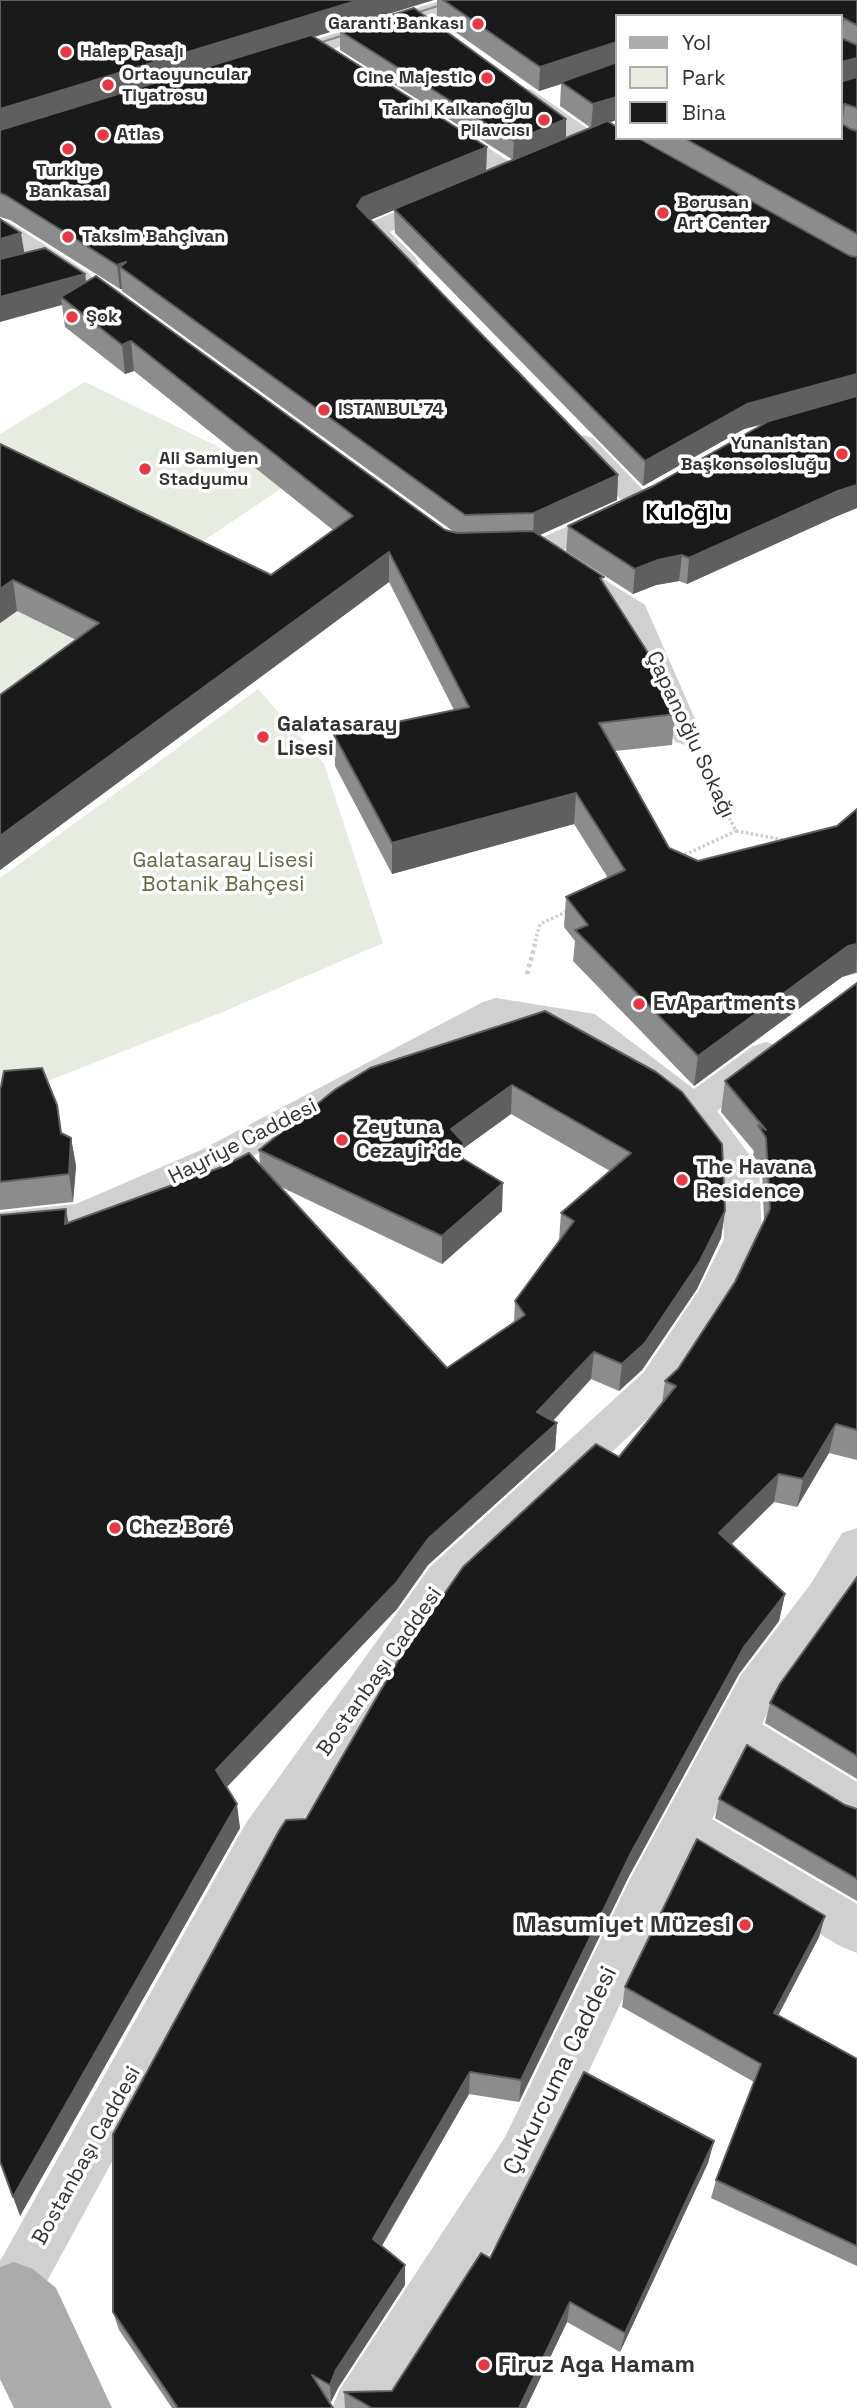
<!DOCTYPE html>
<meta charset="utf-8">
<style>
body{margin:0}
#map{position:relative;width:857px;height:2408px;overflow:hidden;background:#fff;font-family:"Space Grotesk",sans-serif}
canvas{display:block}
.legend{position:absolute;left:615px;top:14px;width:228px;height:126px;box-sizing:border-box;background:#fff;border:2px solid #adadad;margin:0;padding:9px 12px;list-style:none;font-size:21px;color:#333}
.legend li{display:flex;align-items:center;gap:14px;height:35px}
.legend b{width:35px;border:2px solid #adadad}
</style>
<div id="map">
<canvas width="857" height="2408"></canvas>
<ul class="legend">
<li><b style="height:9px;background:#ababab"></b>Yol</li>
<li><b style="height:19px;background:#e6ecdf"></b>Park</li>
<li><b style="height:19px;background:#1a1a1a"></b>Bina</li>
</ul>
</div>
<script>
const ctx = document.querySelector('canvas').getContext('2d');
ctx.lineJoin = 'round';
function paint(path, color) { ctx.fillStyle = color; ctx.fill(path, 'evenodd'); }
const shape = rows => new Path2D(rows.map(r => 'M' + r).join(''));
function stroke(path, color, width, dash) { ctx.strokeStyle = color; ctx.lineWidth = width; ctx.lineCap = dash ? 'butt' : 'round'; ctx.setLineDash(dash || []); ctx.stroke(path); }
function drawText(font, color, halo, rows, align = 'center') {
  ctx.font = font + ' "Space Grotesk",sans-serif'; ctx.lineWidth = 7; ctx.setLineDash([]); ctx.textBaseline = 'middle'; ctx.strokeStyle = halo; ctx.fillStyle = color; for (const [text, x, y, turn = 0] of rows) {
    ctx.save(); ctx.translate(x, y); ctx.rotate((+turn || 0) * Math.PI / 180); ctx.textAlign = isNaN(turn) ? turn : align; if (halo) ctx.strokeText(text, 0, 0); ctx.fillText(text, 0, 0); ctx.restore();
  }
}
paint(shape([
 [85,382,291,482,188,551,0,455,0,434],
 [17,611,103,654,0,729,0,623],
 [258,689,324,764,383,943,225,1011,0,1100,0,878]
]), '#e6ecdf');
stroke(shape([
 [704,769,736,831],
 [736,831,790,841],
 [680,857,736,831],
 [534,946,540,924,568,911]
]), '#cdcdcd', 3.5, [2.5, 2.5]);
stroke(shape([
 [527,974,535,944]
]), '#cdcdcd', 4.5, [3.5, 3.5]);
paint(shape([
 [443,0,478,0,475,5,284,64,268,64,264,59,268,54,443,0],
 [524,88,532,90,597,135,600,140,597,145,588,147,579,145,516,100,512,95,516,90,524,88],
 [443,123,452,125,518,167,521,172,518,177,509,179,500,177,434,135,431,130,434,125,443,123],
 [442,192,451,195,455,200,451,205,390,232,415,257,419,263,415,269,406,271,397,269,360,230,364,225,442,192],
 [0,219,9,222,89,273,93,279,89,285,80,287,71,285,0,238,0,219],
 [583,435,593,438,650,497,655,503,650,509,640,512,630,509,573,450,569,444,573,438,583,435],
 [614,506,624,509,629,515,624,521,550,556,504,560,493,557,489,551,493,545,504,542,534,541,614,506],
 [567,560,578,563,645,605,702,735,697,742,686,745,675,742,621,617,556,575,552,569,556,563,567,560],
 [496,998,595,1014,694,1089,753,1046,766,1042,779,1046,784,1055,779,1064,717,1111,759,1168,762,1239,728,1310,672,1396,460,1593,280,1853,33,2307,14,2314,0,2309,0,2261,246,1823,430,1567,644,1372,699,1290,724,1239,721,1171,681,1118,572,1035,500,1024,227,1170,95,1229,81,1233,0,1242,0,1212,76,1204,201,1150,483,1002,496,998],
 [857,1528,857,1584,840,1611,773,1703,762,1724,857,1782,857,1828,841,1822,742,1761,712,1819,857,1904,857,1953,840,1946,692,1857,664,1911,541,2173,391,2408,332,2408,340,2389,505,2137,630,1879,741,1675,810,1585,842,1533,857,1528]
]), '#d0d0d0');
paint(shape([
 [14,2262,33,2269,56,2288,112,2408,14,2408,0,2379,0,2267,14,2262]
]), '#ababab');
stroke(shape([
 [400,18,457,0],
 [303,48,357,31]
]), '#888', 2);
paint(shape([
 [0,0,314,37,487,147,486,171,513,160,340,50,340,31,566,119,566,138,591,128,560,106,561,84,539,91,437,19,437,0,857,0,857,508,835,517,687,584,679,581,656,585,633,594,566,551,568,526,653,486,765,424,744,429,643,486,395,233,394,210,370,220,618,475,617,500,540,535,603,583,675,714,672,745,615,751,669,848,698,861,837,826,857,809,857,973,842,977,694,1086,573,961,575,941,564,927,566,897,608,878,574,824,392,874,335,766,334,735,454,710,389,582,0,870,0,695,76,640,17,611,0,623,0,444,271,575,333,530,134,371,125,374,65,327,62,305,24,253,85,274,86,282,445,530,454,532,122,291,122,289,120,289,10,220,0,217],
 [617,16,841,16,841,138,640,138,742,196,610,122,617,120],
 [857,983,857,1460,829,1453,797,1507,774,1502,731,1545,785,1594,779,1621,739,1674,628,1878,519,2102,469,2094,382,2246,405,2285,338,2388,331,2402,328,2401,333,2408,172,2408,119,2330,113,2312,306,1819,619,1457,662,1403,665,1381,678,1369,735,1282,764,1221,762,1168,753,1155,754,1151,721,1112,725,1081],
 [545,1011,725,1211,721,1238,697,1289,642,1370,619,1391,591,1379,553,1421,557,1423,555,1450,428,1565,397,1609,227,1787,240,1828,20,2216,69,1223,260,1166,259,1150],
 [511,1114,610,1171,561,1213,559,1240,515,1301,514,1323,447,1368,279,1186,442,1264,502,1211,464,1160,464,1148],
 [0,1087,62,1134,71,1138,76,1166,73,1202,0,1210],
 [857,1577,857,1779,765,1723,770,1703],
 [719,1799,845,1805,857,1809,857,1901,715,1818],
 [825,1916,819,1937,778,2015,857,2059,857,2266,711,2198,716,2180,754,2082,622,2007,625,1987],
 [714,2141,708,2163,620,2352,567,2322,526,2408,345,2408,344,2392,392,2391,490,2258]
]), '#8c8c8c');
paint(shape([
 [359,0,434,0,0,134,0,109],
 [617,42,617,65,561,82,561,84,539,91,540,67],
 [857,58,857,80,841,85,842,62],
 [617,97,617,120,591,128,593,104],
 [845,104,842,128,841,128,841,106],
 [566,119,566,138,513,160,514,141],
 [487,147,486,172,363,223,357,206,362,198],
 [21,233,25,257,0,265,0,239],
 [126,262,120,267,122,289,120,289,117,265],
 [85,274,88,298,61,297,62,305,0,322,0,297],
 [131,341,134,371,125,374,122,345],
 [857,374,857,398,744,429,643,486,645,461,747,404],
 [618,475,617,500,533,538,534,513],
 [857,485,857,508,835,517,687,584,689,558,838,491],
 [389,552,389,582,0,870,0,836],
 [682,555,679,581,656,585,633,594,635,569,658,560],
 [13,580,17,611,0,623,0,589],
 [576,793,574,824,392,874,392,843],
 [857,944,856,972,842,977,694,1086,698,1056,848,946],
 [512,1085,511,1114,464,1148,464,1171,454,1182,451,1129],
 [71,1138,76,1166,73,1202,69,1174],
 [503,1183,502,1211,442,1264,442,1236],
 [66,1209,71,1237,65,1224],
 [725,1211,721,1238,697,1289,642,1370,619,1391,622,1364],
 [594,1352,591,1379,536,1439,537,1412],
 [557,1423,555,1450,428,1565,397,1609,220,1794,216,1770,428,1539],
 [836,1424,829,1453,797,1507,803,1479],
 [779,1474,774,1502,714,1561,719,1533],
 [785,1594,779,1621,739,1674,628,1878,519,2102,521,2080,631,1853,744,1647],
 [237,1804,240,1828,20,2216,13,2197],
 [825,1916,819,1937,769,2033,774,2013],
 [470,2072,469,2094,374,2259,373,2239],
 [714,2141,708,2163,620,2352,625,2333],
 [405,2265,405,2285,338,2388,331,2402,330,2385,336,2370],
 [570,2302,567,2322,526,2408,519,2408]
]), '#5f5f5f');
const building = shape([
 [0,0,359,0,0,109,0,0],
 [443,0,857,0,857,25,843,18,841,38,857,45,857,58,842,62,843,81,857,77,857,108,845,104,841,106,841,112,841,16,617,16,617,42,540,67,443,0],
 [414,8,566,119,514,141,340,31,414,8],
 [311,35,487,147,362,198,357,206,618,475,534,513,465,515,120,267,126,262,117,265,7,196,0,193,0,130,311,35],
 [617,62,617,97,593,104,561,82,617,62],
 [607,121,617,127,617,138,638,138,850,256,857,257,857,374,747,404,645,461,394,209,607,121],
 [841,123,850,129,857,131,857,234,684,138,841,138,841,123],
 [0,219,21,233,0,239,0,219],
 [45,248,85,274,0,297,0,259,45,248],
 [96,276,445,530,457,533,533,531,604,577,600,578,650,656,675,714,599,723,669,848,698,861,837,826,857,809,857,944,848,946,698,1056,575,930,588,925,566,897,625,870,576,793,392,843,334,735,469,707,389,552,0,836,0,695,99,623,13,580,0,589,0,444,271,575,353,516,131,341,122,345,61,297,96,276],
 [857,396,857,485,838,491,689,558,682,555,658,560,635,569,568,526,653,486,769,421,857,396],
 [857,983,857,1430,836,1424,803,1479,779,1474,719,1533,785,1594,744,1647,631,1853,521,2080,470,2072,373,2239,405,2265,336,2370,330,2385,312,2375,333,2408,178,2408,113,2312,113,2134,280,1829,286,1820,306,1819,399,1659,463,1567,596,1444,619,1457,676,1386,665,1381,678,1369,735,1282,770,1209,766,1138,758,1125,766,1130,725,1081,857,983],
 [545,1011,656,1072,682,1092,722,1144,725,1211,700,1261,645,1343,622,1364,594,1352,537,1412,557,1423,428,1539,396,1583,216,1770,237,1804,13,2197,0,2161,0,1215,66,1209,65,1224,222,1167,249,1153,447,1368,525,1315,515,1301,574,1221,561,1213,631,1153,512,1085,451,1129,464,1143,455,1154,503,1183,442,1236,259,1150,336,1089,370,1068,545,1011],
 [42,1068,57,1105,61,1133,71,1138,69,1174,0,1182,0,1087,1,1087,4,1071,42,1068],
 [857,1577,857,1756,770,1703,780,1684,857,1577],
 [747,1745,845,1805,857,1809,857,1879,719,1799,747,1745],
 [697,1839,825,1916,774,2013,857,2059,857,2246,716,2180,761,2064,625,1987,697,1839],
 [584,2072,714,2141,625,2333,570,2302,519,2408,372,2408,344,2392,392,2391,481,2253,490,2258,584,2072]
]);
paint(building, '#1a1a1a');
stroke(building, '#5f5f5f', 2);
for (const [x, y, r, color] of [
 [478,24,7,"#e63946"],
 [66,52,7,"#e63946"],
 [487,78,7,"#e63946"],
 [108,85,7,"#e63946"],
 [544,120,7,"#e63946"],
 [103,135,7,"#e63946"],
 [68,149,7,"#e63946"],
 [663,213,7,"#e63946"],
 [68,237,7,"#e63946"],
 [72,317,7,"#e63946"],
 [324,410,7,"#e63946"],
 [842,454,7,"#e63946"],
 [145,469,7,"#e63946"],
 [263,737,7,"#e63946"],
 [639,1004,7,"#e63946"],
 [342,1140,7,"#e63946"],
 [682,1180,7,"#e63946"],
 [115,1528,7,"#e63946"],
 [745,1925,7,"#e63946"],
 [484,2365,7,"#e63946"]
]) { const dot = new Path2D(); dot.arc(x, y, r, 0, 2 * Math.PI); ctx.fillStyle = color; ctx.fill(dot); stroke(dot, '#fff', 2.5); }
drawText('bold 18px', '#333', '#fff', [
 ["Garanti Bankası",464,24,"right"],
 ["Halep Pasajı",80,52],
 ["Ortaoyuncular",122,75],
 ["Tiyatrosu",122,96],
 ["Cine Majestic",473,78,"right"],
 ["Tarihi Kalkanoğlu",530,110,"right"],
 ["Pilavcısı",530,131,"right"],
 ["Atlas",117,135],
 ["Turkiye",68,171,"center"],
 ["Bankasai",68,192,"center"],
 ["Borusan",677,203],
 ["Art Center",677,224],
 ["Taksim Bahçivan",82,237],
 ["Şok",86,317],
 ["ISTANBUL'74",338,410],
 ["Yunanistan",828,444,"right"],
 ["Başkonsolosluğu",828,465,"right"],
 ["Ali Samiyen",159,459],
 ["Stadyumu",159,480]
], 'left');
drawText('bold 21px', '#333', '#fff', [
 ["Galatasaray",277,725],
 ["Lisesi",277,749],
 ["EvApartments",653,1004],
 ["Zeytuna",356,1128],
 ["Cezayir'de",356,1152],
 ["The Havana",696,1168],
 ["Residence",696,1192],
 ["Chez Boré",129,1528]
], 'left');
drawText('21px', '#333', '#fff', [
 ["Çapanoğlu Sokağı",690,735,65],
 ["Hayriye Caddesi",243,1142,-27],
 ["Bostanbaşı Caddesi",380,1672,-55],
 ["Bostanbaşı Caddesi",87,2156,-61]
]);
drawText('21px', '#56703f', '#fff', [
 ["Galatasaray Lisesi",223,861],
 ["Botanik Bahçesi",223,885]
]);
drawText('bold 23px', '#000', '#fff', [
 ["Kuloğlu",687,514]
]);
drawText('bold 24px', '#333', '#fff', [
 ["Masumiyet Müzesi",731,1925],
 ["Firuz Aga Hamam",498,2365,"left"]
], 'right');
drawText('24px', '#333', '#fff', [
 ["Çukurcuma Caddesi",561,2071,-64]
]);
</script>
